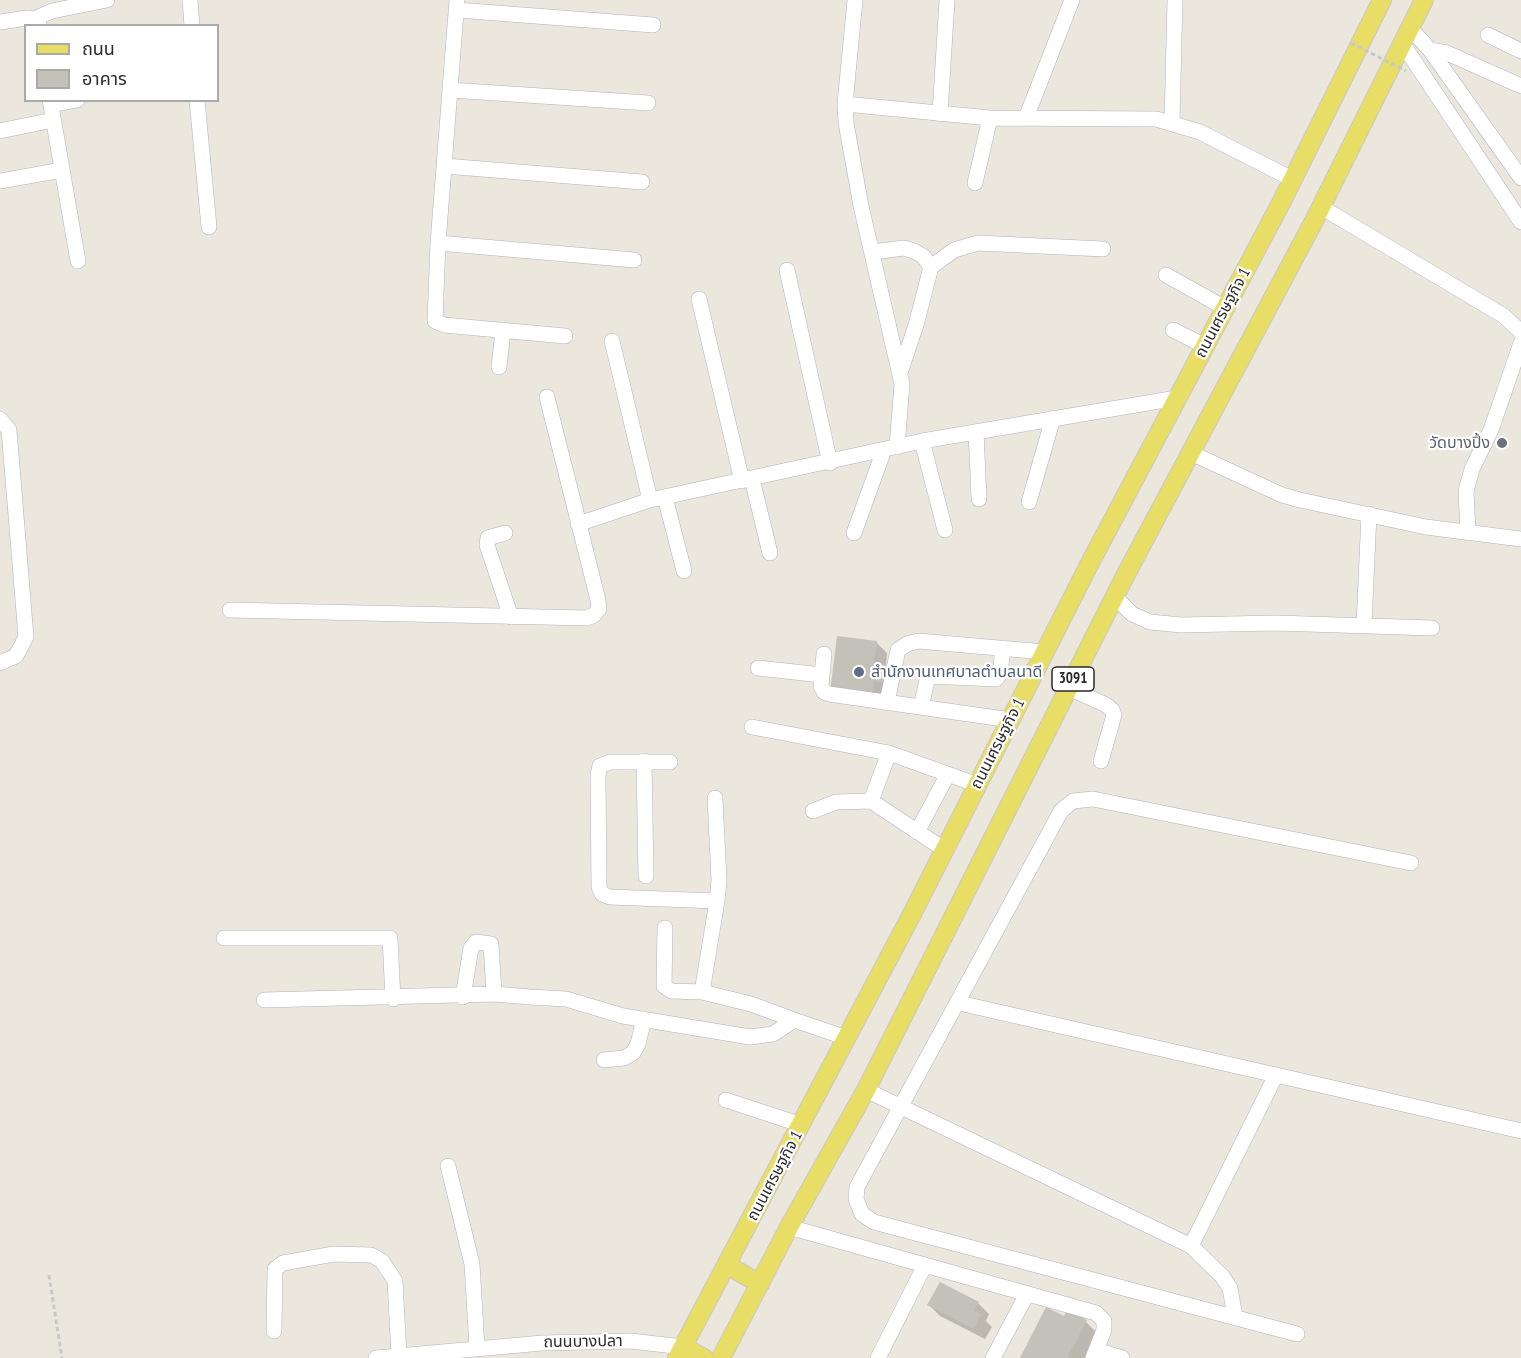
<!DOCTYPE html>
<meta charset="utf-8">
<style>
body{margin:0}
#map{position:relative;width:1521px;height:1358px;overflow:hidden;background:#ebe7dd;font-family:"PT Sans Narrow","Noto Sans Thai",sans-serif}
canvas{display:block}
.legend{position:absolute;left:24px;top:24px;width:195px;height:78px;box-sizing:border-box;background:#fff;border:2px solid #aaa;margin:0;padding:8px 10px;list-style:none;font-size:18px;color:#2a2a2a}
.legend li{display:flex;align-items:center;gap:12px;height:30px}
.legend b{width:30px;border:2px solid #aaa}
</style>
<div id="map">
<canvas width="1521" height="1358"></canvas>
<ul class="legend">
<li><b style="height:8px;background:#e8de65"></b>ถนน</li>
<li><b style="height:16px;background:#c4c1b8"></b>อาคาร</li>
</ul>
</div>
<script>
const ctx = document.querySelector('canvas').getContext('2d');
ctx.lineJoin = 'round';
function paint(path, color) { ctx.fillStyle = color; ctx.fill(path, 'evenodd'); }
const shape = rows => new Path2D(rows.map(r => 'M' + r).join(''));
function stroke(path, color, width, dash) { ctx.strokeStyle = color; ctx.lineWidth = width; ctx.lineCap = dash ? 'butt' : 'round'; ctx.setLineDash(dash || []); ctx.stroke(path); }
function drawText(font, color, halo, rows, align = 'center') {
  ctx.font = font + ' "PT Sans Narrow","Noto Sans Thai",sans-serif'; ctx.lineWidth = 4.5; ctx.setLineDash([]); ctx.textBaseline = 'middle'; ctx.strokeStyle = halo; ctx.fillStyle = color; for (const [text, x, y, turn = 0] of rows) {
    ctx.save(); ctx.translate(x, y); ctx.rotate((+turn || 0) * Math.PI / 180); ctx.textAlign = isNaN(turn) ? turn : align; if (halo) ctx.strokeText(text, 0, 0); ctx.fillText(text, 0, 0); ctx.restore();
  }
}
paint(shape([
 [876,642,887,653,886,666,896,677,883,708,843,703],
 [978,1303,989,1314,986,1321,992,1327,985,1339,940,1316,929,1305],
 [1064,1318,1086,1322,1101,1337,1090,1358,1021,1358]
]), '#0003');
paint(shape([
 [837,636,877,641,874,663,886,664,883,682,874,681,872,698,830,692],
 [940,1282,979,1302,974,1310,981,1314,974,1329,927,1305],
 [1046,1307,1064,1316,1067,1310,1087,1320,1067,1358,1020,1358]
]), '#c4c1b8');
const minor = shape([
 [190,0,192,26],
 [457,0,438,243,435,321,444,325,565,336],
 [855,0,845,104,846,123,861,206,902,384,897,447],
 [457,10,653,25],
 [34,19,52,11,107,0],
 [0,22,27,18,34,19,39,24],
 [1410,28,1430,50,1521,178],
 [1488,35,1521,51],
 [1402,43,1521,222],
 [1430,50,1447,53,1521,86],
 [450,90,648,103],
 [50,100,78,261],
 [197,100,209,227],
 [845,104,990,118,1156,119,1200,132,1292,179],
 [51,105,77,100],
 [940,114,947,0],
 [1026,118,1072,0],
 [1172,122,1175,0],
 [0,131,53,120],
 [445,166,642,182],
 [0,181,62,170],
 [975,183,990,118],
 [1321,207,1504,316,1521,332],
 [438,243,634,260],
 [872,252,904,248,914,251,923,256,931,267,916,325,900,373],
 [931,267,954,250,978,243,1103,249],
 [787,270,830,463],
 [1166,275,1225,308],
 [699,299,742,481],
 [1173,330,1205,346],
 [612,341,650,500],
 [499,367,503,331],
 [0,419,9,430,26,637,16,656,0,663],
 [976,432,979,499],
 [922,441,945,530],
 [1191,453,1282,495,1300,500,1426,527,1521,539],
 [752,479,770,553],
 [665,497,684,571],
 [1029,502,1053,418],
 [578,524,650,500,922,441,1177,398],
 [505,533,488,538,487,545,511,617],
 [854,533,884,450],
 [1468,533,1466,491,1472,469,1491,430,1521,343],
 [1115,597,1132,614,1150,622,1181,625,1276,623,1432,628],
 [230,610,587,618,594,615,599,609,598,600,547,397],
 [1364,625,1369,514],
 [824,654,821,686,824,692,829,694,1011,720],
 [758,668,822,675],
 [1069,688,1106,705,1112,710,1114,715,1101,761],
 [887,702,898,650,907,644,918,641,1045,652],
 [921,707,928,676,996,679,1000,674,1003,648],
 [752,727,889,753],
 [644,761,646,876],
 [670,762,610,762,600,766,598,775,599,887,602,894,610,897,717,901,702,992,751,1004,794,1020],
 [715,798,719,880,717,901],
 [871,801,889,753,978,785],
 [813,811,836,802,871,801,945,850],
 [917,832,948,774],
 [665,928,664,986,671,991,702,992],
 [224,938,390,938,393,999],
 [463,997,471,948,476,942,491,944,494,994],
 [264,1000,494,994,530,997,566,999,623,1016,750,1037,773,1034,794,1020,847,1038],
 [604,1060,624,1058,633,1053,638,1044,644,1019],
 [1276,1075,1521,1131],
 [866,1090,1191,1246,1276,1075,959,1003],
 [726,1100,802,1125],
 [448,1166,472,1264,477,1348],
 [789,1227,1096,1313,1104,1321,1104,1330,1093,1358],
 [1191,1246,1222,1276,1230,1288,1235,1317],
 [274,1331,275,1269,283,1263,334,1254,371,1255,382,1261,395,1281,399,1356],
 [1297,1334,874,1222,862,1214,856,1199,857,1187,1061,811,1073,801,1093,799,1411,863],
 [1096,1350,1122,1358],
 [376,1358,542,1343,631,1341,683,1347],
 [878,1358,925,1265],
 [993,1358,1027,1294]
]);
const major = shape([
 [727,1265,760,1284],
 [683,1347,704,1358],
 [677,1358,912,914,1091,561,1281,203,1382,0],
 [721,1358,789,1227,866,1090,1124,578,1314,221,1424,0]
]);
stroke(minor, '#b0b1bd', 16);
stroke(major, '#c8c8c8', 20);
stroke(shape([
 [49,1275,62,1358]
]), '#c8c8c8', 3, [4.5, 3]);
stroke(minor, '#fff', 15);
stroke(major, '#e8de65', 18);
stroke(shape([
 [1351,43,1406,71]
]), '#c8c8c8', 3, [4.5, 3]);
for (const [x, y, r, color] of [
 [1502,443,6,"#6b7280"],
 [859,672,6,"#5c6f8a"]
]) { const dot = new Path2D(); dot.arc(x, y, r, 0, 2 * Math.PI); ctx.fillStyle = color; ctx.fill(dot); stroke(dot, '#fff', 2); }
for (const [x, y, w] of [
 [1073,679,42]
]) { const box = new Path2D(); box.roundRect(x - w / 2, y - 12, w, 24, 4.5); ctx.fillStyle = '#fff'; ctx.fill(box); stroke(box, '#2a2a2a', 1.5); }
drawText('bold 15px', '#2a2a2a', null, [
 ["3091",1073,679]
]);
drawText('16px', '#2a2a2a', '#fff', [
 ["ถนนเศรษฐกิจ 1",1223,313,-62],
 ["ถนนเศรษฐกิจ 1",998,744,-63],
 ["ถนนเศรษฐกิจ 1",775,1176,-62],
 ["ถนนบางปลา",583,1342,-1]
]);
drawText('16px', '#5b616d', '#fff', [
 ["วัดบางปิ้ง",1490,443]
], 'right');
drawText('16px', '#4e5e75', '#fff', [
 ["สำนักงานเทศบาลตำบลนาดี",871,672]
], 'left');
</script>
